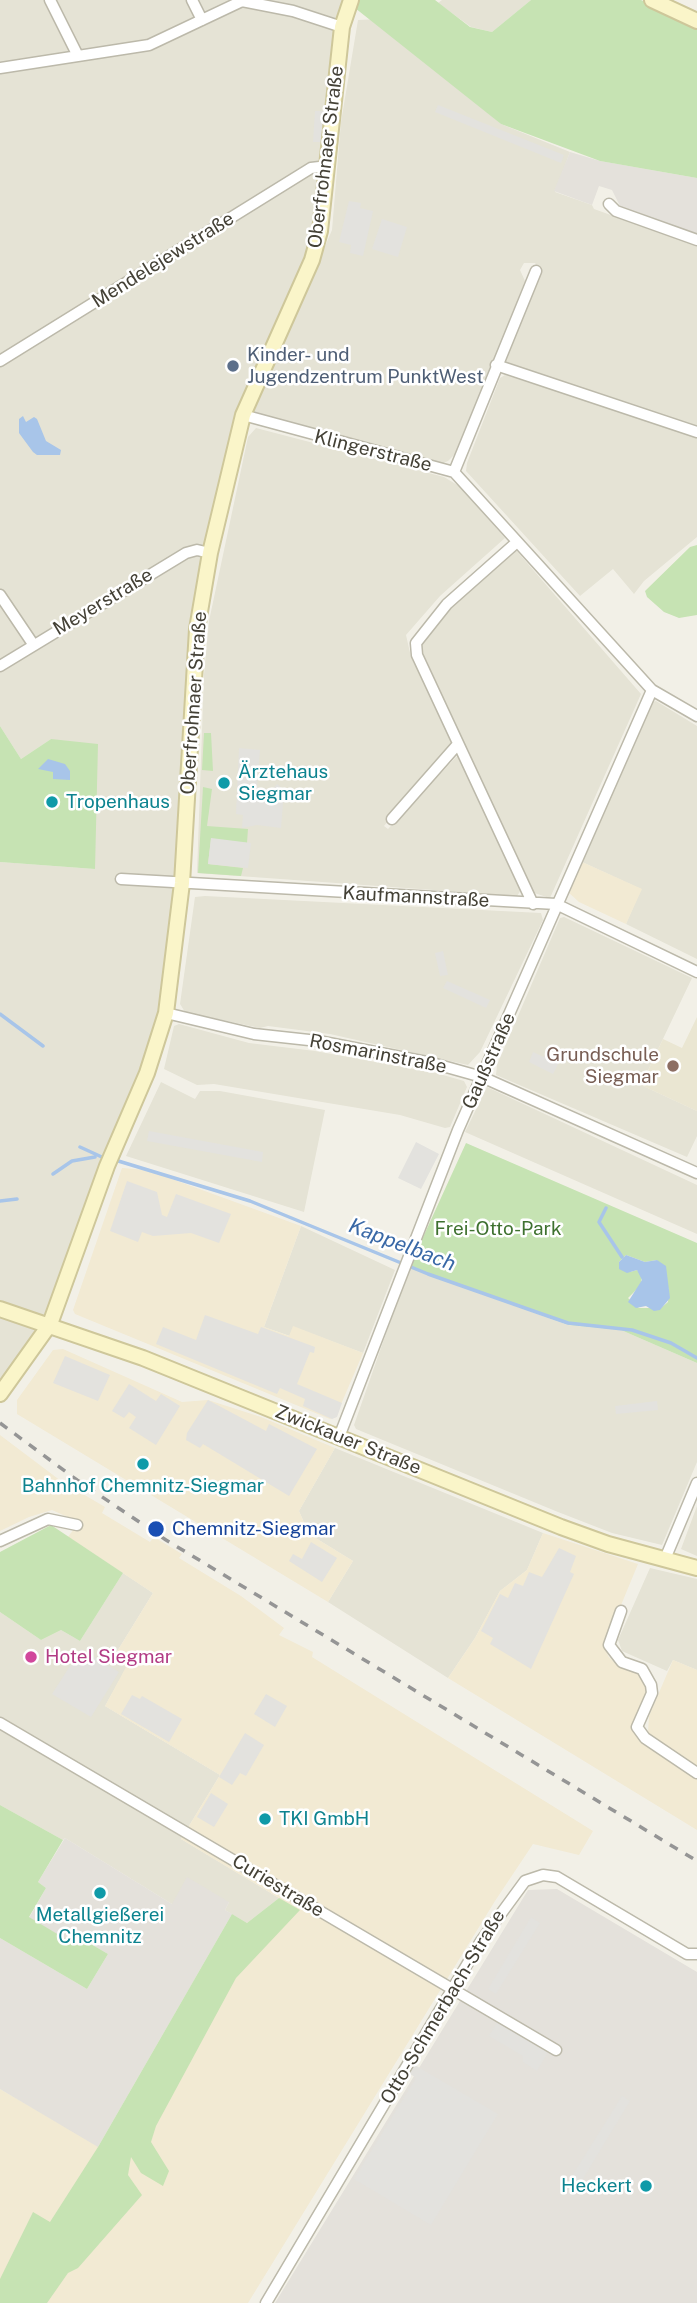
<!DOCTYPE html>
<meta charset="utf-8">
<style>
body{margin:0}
canvas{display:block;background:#f2f0e7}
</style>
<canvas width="697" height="2303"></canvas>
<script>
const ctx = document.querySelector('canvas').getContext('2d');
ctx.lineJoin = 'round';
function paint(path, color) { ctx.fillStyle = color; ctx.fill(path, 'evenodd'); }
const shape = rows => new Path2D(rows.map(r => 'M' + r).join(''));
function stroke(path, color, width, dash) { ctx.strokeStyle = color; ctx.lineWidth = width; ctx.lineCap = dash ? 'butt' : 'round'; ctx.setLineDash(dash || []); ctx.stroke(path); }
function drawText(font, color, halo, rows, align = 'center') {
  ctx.font = font + ' "Public Sans",sans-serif'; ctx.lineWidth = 5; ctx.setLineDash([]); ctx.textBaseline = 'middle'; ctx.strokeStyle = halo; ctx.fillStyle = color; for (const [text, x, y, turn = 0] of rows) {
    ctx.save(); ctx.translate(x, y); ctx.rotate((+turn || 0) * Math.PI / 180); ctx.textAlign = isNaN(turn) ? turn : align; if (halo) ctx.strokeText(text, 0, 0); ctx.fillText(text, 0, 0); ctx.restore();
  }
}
paint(shape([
 [0,0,351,0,320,231,243,415,210,553,166,1013,50,1324,0,1394,0,862,95,869,51,739,21,759,0,726],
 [442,0,531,0,492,32,471,27,438,3],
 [380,19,501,124,570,152,555,192,592,205,594,209,697,246,697,428,506,364,503,359,541,271,535,263,524,263,520,270,525,281,458,451,448,461,441,464,253,414,332,230,341,122,358,20],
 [505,375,697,436,697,537,644,581,634,594,613,569,580,596,466,471,467,463,500,378],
 [256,428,444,477,459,486,505,538,440,596,406,635,411,657,454,746,384,826,388,829,459,754,521,890,517,896,197,873,204,675,209,621,248,437],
 [515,549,641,694,550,898,531,892,419,644,422,636,459,598],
 [656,701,697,726,697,959,626,924,641,889,582,862,652,702],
 [205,896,541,913,543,920,480,1052,468,1065,330,1034,268,1026,260,1028,185,1012,180,1004,195,897],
 [564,917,692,978,641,1085,697,1111,697,1136,687,1157,496,1075,497,1065,560,918],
 [179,1024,249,1043,315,1051,436,1073,464,1081,467,1087,450,1127,445,1128,400,1115,214,1084,197,1085,164,1069,174,1026],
 [161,1082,195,1099,200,1091,220,1091,325,1110,304,1212,126,1156],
 [487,1087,697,1185,697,1234,465,1132],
 [301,1226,395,1270,363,1353,294,1327,290,1336,264,1327],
 [409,1268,568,1325,621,1330,697,1363,697,1462,662,1545,612,1533,558,1512,356,1429,354,1425],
 [335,1448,543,1533,527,1570,500,1591,475,1638,448,1678,328,1602,353,1561,309,1534,299,1511],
 [697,1506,697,1556,681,1549],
 [650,1568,697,1579,697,1670,673,1660,667,1671,622,1651,618,1640],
 [123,1573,153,1593,113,1658,127,1667,105,1706,220,1775,181,1839,279,1898,247,1923,225,1910,229,1902,172,1904,65,1838,63,1840,0,1805,0,1612,41,1640,61,1630,80,1641]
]), '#e5e3d5');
paint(shape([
 [582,862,642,889,626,924,579,902,568,892],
 [122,1168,147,1170,301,1226,264,1327,289,1336,293,1326,363,1353,336,1416,330,1419,75,1314,73,1310],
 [63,1349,182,1402,208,1400,261,1417,335,1448,299,1511,309,1534,353,1561,328,1602,17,1414,17,1400,53,1350],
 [0,1435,61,1481,105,1507,102,1513,150,1542,154,1537,182,1554,179,1558,241,1596,284,1628,279,1635,313,1652,312,1657,593,1831,579,1855,533,1844,495,1901,248,2303,0,2303,0,2089,116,2156,279,1898,181,1839,220,1775,105,1706,126,1667,113,1658,153,1593,68,1537,79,1522,52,1510,29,1517,0,1531],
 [543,1533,638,1564,605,1644,608,1656,617,1665,644,1676,650,1685,633,1725,640,1739,697,1777,697,1830,448,1678,475,1638,500,1591,527,1570],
 [673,1660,697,1670,697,1768,648,1733,649,1716]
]), '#f2ead3');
paint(shape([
 [570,152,600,161,697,178,697,235,622,210,612,190,599,186,592,205,554,191],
 [65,1838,172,1904,187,1877,229,1902,225,1910,232,1914,98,2147,0,2089,0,1938,87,1989,108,1954,79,1937,75,1945,29,1918,46,1888,38,1882],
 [557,1889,697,1972,697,2303,275,2303,528,1890]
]), '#e4e1db');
paint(shape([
 [697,1017,697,1111,641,1085,663,1039,682,1048]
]), '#eae6d2');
paint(shape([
 [359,0,435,0,470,27,492,32,531,0,641,0,697,27,697,178,600,161,501,124,355,8],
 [697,545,697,615,679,618,664,612,647,597,645,591,690,547],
 [0,726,21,759,51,739,98,744,95,869,0,862],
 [204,733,211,733,213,771,202,770],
 [203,787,212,789,207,826,248,829,247,843,211,839,208,864,243,868,241,876,198,873],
 [466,1143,697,1243,697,1363,621,1330,569,1325,409,1268],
 [626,1255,645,1262,657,1260,669,1290,668,1302,661,1308,639,1308,628,1298,641,1285,642,1275,637,1270,630,1272,619,1262],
 [51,1525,123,1573,80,1641,61,1630,41,1640,0,1612,0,1552],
 [0,1805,63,1840,38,1882,46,1888,29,1917,74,1944,79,1937,108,1954,87,1989,0,1938],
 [279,1898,300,1910,236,1978,156,2126,151,2142,169,2171,163,2186,141,2173,131,2157,128,2175,142,2195,78,2268,68,2273,47,2303,0,2303,0,2279,33,2212,50,2222,98,2147,232,1914,247,1923]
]), '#c6e3b3');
paint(shape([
 [438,105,564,155,561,163,435,112],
 [315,111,325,111,323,142,313,142],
 [349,201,361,203,360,208,373,211,363,256,350,253,351,245,339,242],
 [382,219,407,227,398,257,372,249],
 [239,748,260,750,257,787,272,790,277,784,285,791,287,797,283,803,281,828,257,825,242,828,243,815,236,814],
 [211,838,251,843,248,868,208,864],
 [443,951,448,975,440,976,435,953],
 [447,981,490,1000,486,1008,443,988],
 [547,1051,561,1058,553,1074,529,1062,533,1052,544,1057],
 [149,1131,263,1152,262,1162,147,1141],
 [416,1142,439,1154,421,1189,398,1178],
 [127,1181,157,1192,162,1215,167,1217,176,1194,231,1214,219,1243,191,1233,153,1236,142,1232,138,1242,110,1231],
 [205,1315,258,1334,261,1327,315,1347,314,1353,310,1352,297,1384,342,1403,337,1417,332,1419,303,1406,305,1399,280,1388,277,1394,156,1344,163,1327,196,1340],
 [65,1356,110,1375,98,1401,53,1383],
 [129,1384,156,1401,161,1394,180,1406,156,1445,129,1428,136,1417,129,1412,124,1418,112,1411],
 [208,1400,266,1431,269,1424,317,1449,289,1496,203,1444,200,1448,186,1440,187,1433],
 [657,1401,658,1410,616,1414,615,1406],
 [311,1542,337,1558,322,1582,289,1561,293,1554,302,1559],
 [559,1548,576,1556,570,1572,574,1574,531,1669,490,1644,493,1638,481,1631,500,1594,508,1598,515,1583,523,1586,529,1572,542,1577],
 [81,1649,119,1672,91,1717,52,1694],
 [266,1694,287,1706,275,1727,254,1714],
 [132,1695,140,1699,142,1696,182,1719,169,1742,121,1714],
 [245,1733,264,1745,246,1776,240,1773,232,1785,219,1777],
 [211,1793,228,1804,214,1827,197,1817],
 [531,1917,540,1923,496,1994,488,1989],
 [498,2021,548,2052,537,2071,523,2062,523,2056,489,2036],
 [413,2064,498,2114,431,2225,354,2179,416,2078,409,2073],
 [622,2096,630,2101,572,2197,562,2192]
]), '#e3e2de');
paint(shape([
 [23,416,26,422,34,417,37,419,46,441,61,450,60,455,37,455,33,452,19,433,19,419],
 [48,759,65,764,70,771,70,780,53,779,53,772,38,769],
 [626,1255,645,1262,657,1260,666,1266,670,1298,660,1310,654,1311,646,1306,636,1308,628,1302,642,1280,637,1270,627,1273,619,1269,619,1262]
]), '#a8c5e9');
stroke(shape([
 [0,1014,43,1046],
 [80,1147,104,1158],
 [115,1160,250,1201,428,1274,542,1314,568,1323,632,1330,671,1343,697,1358],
 [53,1174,72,1161,95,1157],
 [0,1201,17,1199],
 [606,1208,599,1222,622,1257]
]), '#a8c5e9', 3.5);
const street = shape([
 [50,0,78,56],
 [192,0,202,20],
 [0,68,149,45,242,1,293,11,342,27],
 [609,204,616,211,697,240],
 [0,361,311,168,328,166],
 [496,365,697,432],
 [243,415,454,472,652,690,697,716],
 [454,472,536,271],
 [517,542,447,604,416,643,417,655,533,904],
 [0,595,33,644],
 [0,666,186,553,197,550,210,553],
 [392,819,458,744],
 [121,879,556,904,697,972],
 [166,1013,254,1034,318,1041,432,1063,482,1077,697,1173],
 [339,1437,458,1130,652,690],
 [0,1541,48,1519,77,1525],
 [665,1559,697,1483],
 [621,1611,609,1645,622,1662,642,1669,651,1685,652,1693,637,1727,645,1738,697,1773],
 [0,1723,556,2050],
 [266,2303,481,1941,525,1881,543,1875,557,1877,687,1954,697,1954]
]);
const secondary = shape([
 [652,0,697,21],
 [0,1309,143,1358,561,1527,608,1544,697,1568],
 [0,1394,50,1324,107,1166,147,1073,166,1013,182,883,197,629,210,553,243,415,312,260,320,231,342,27,351,0]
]);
stroke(street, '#bcb9aa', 13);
stroke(secondary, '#cec79a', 18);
stroke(street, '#fff', 10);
stroke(secondary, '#faf5c9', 14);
stroke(shape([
 [0,1423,77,1480,166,1540,697,1861]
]), '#959595', 3.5, [9, 9]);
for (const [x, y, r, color] of [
 [233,366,7,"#5c6f8a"],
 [224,783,7,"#0f9aa8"],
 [52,802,7,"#0f9aa8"],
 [673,1066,7,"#8d6e63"],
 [143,1464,7,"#0f9aa8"],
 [156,1529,9,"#1a4fb4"],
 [31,1657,7,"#d1479c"],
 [265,1819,7,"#0f9aa8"],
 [100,1893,7,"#0f9aa8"],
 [646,2186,7,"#0f9aa8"]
]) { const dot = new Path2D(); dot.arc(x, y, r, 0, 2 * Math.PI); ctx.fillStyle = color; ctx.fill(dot); stroke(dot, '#fff', 2.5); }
drawText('19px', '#444136', '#fff', [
 ["Oberfrohnaer Straße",326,157,-83],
 ["Mendelejewstraße",163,260,-32],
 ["Klingerstraße",373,451,14],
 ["Meyerstraße",103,602,-31],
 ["Oberfrohnaer Straße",194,703,-86],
 ["Kaufmannstraße",416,897,3],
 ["Rosmarinstraße",378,1054,11],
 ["Gaußstraße",489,1061,-66],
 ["Zwickauer Straße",348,1440,22],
 ["Curiestraße",278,1886,31],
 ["Otto-Schmerbach-Straße",443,2007,-59]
]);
drawText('19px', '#4e5e75', '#fff', [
 ["Kinder- und",247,355],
 ["Jugendzentrum PunktWest",247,377]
], 'left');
drawText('19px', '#0d838f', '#fff', [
 ["Ärztehaus",238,772],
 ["Siegmar",238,794],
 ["Tropenhaus",66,802],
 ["Bahnhof Chemnitz-Siegmar",143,1486,"center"],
 ["TKI GmbH",279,1819],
 ["Metallgießerei",100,1915,"center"],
 ["Chemnitz",100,1937,"center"],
 ["Heckert",632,2186,"right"]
], 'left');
drawText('19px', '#785e54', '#fff', [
 ["Grundschule",659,1055],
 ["Siegmar",659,1077]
], 'right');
drawText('19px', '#3e712f', '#fff', [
 ["Frei-Otto-Park",498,1229]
]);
drawText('19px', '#164399', '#fff', [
 ["Chemnitz-Siegmar",172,1529]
], 'left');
drawText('19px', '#b23c85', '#fff', [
 ["Hotel Siegmar",45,1657]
], 'left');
drawText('italic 21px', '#3968a6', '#fff', [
 ["Kappelbach",402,1245,21]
]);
</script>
